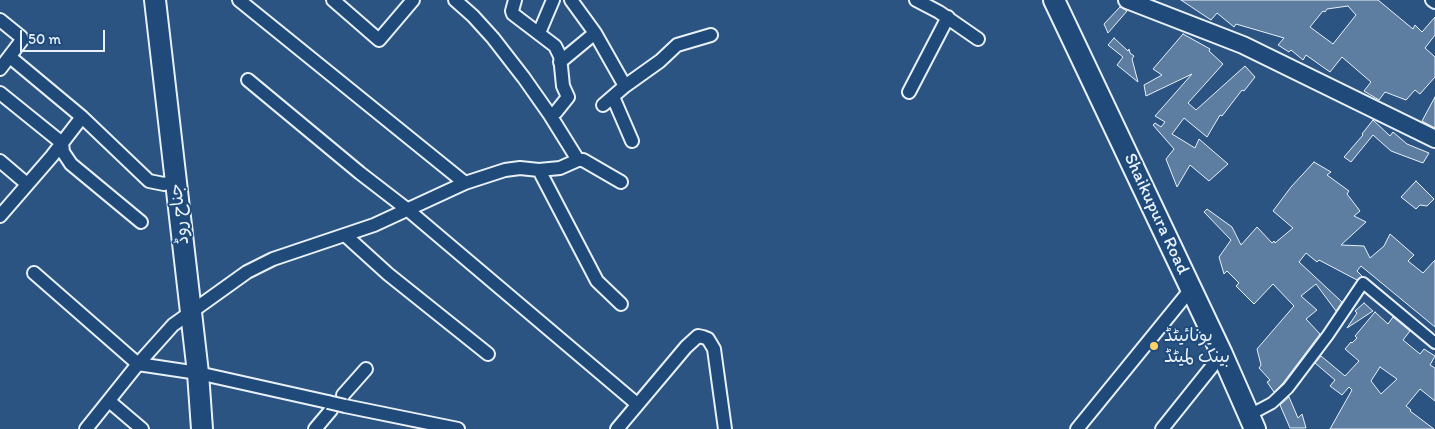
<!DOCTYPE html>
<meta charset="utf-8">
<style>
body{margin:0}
#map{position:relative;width:1435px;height:429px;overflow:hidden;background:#2b5482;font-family:Itim,sans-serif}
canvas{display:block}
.scale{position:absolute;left:20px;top:30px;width:85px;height:22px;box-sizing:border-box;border:2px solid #e8f1f8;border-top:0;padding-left:6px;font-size:15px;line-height:18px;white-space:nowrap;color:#e8f1f8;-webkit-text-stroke:4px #1f4a7a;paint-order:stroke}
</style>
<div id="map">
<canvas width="1435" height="429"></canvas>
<div class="scale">50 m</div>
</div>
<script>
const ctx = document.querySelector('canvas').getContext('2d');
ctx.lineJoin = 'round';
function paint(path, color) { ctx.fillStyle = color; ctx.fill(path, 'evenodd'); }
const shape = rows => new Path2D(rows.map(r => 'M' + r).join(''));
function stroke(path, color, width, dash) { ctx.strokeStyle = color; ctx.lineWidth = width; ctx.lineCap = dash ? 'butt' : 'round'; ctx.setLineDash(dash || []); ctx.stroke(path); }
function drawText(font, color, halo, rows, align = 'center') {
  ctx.font = font + ' Itim,"Playpen Sans Arabic",sans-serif'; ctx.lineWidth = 4; ctx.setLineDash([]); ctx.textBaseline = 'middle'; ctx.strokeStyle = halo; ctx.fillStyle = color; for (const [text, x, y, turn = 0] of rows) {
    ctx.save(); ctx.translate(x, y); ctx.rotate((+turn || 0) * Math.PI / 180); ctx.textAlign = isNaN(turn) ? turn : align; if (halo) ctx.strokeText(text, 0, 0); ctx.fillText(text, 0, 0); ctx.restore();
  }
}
const building = shape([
 [1181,0,1378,0,1413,29,1415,25,1422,32,1435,17,1435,35,1425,48,1435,57,1435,77,1420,94,1415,90,1406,100,1385,92,1379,100,1364,91,1371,82,1342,57,1330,72,1306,55,1303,60,1291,50,1289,52,1278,45,1284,38,1236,24,1234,27,1217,13,1211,20,1181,0],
 [1348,6,1356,15,1333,44,1310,27,1323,11,1325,12,1327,9,1348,6],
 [1120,7,1127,11,1108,33,1104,24,1120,7],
 [1183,34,1210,49,1209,51,1223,64,1188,103,1196,110,1245,66,1255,77,1244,91,1242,90,1222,116,1220,115,1207,137,1184,118,1172,134,1195,148,1199,139,1228,164,1209,181,1190,165,1177,187,1166,159,1174,149,1153,125,1155,123,1161,127,1165,122,1155,116,1192,74,1146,96,1144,85,1162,75,1153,69,1183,34],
 [1114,38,1128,51,1129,49,1130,53,1134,56,1132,59,1138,82,1117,65,1123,57,1108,45,1114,38],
 [1435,97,1435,128,1422,121,1435,97],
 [1373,120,1390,136,1393,132,1407,144,1429,153,1423,163,1391,151,1373,135,1351,162,1344,157,1363,135,1362,134,1373,120],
 [1314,162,1331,172,1327,175,1349,191,1347,194,1360,211,1354,216,1366,222,1341,245,1364,246,1370,258,1384,246,1390,234,1414,255,1408,261,1423,273,1435,260,1435,327,1361,266,1357,271,1362,276,1357,280,1319,260,1317,262,1306,253,1299,262,1342,302,1336,311,1316,284,1301,296,1317,310,1306,319,1320,334,1283,383,1274,392,1267,382,1270,380,1259,368,1261,365,1257,349,1294,306,1273,284,1254,304,1236,286,1239,283,1227,271,1224,274,1219,257,1231,240,1204,212,1207,209,1232,227,1241,245,1257,227,1272,243,1274,241,1275,243,1293,228,1273,211,1291,187,1314,162],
 [1416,181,1434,199,1427,206,1420,205,1416,209,1401,197,1416,181],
 [1364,303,1373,311,1347,328,1357,313,1355,311,1364,303],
 [1375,312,1388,324,1393,317,1410,331,1403,340,1420,354,1424,349,1435,356,1430,365,1435,368,1435,401,1420,389,1406,406,1411,410,1410,411,1434,429,1330,429,1352,390,1349,387,1342,395,1330,386,1335,380,1315,363,1321,356,1345,376,1359,361,1345,349,1351,342,1352,343,1357,338,1355,336,1375,312],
 [1380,367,1397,379,1381,394,1371,381,1380,367],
 [1289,397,1298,418,1302,414,1306,428,1290,428,1280,405,1289,397]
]);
paint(building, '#5d7da1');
stroke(building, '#e8f1f8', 1);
const pedestrian = shape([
 [1257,411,1272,403,1288,388,1328,335,1363,283,1435,343]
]);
const minor = shape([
 [239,0,465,183],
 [333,0,379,40,413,0],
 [455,0,473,16,493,38,524,78,550,115,578,160],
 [515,0,512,11,513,14,555,46,560,56,563,86,568,97,556,112,550,115],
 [571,0,595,33,625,86],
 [916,0,939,12,978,39],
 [1432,0,1435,2],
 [0,20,21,37,22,40,0,69],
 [539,33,553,0],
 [10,57,82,117,149,181,164,184,176,181],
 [560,62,595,33],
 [248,80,360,173,408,210,637,404],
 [909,92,948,17],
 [0,93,62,143,63,152,71,164,141,222],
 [613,97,632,141],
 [603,105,625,86,660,61,677,45,711,35],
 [0,161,27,184],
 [539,170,597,281,621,304],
 [0,216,52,156,82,117],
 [345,235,388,274,488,354],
 [34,273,138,364,198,373,328,402],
 [343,395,366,369],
 [109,401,142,429],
 [345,406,458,429],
 [86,429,138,364,173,325,247,272,273,259,374,225,465,183,505,170,520,168,539,170,560,168,578,160,583,160,621,182],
 [315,429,331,410],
 [617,429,686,347,698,336,703,337,708,339,714,349,725,429],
 [1077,429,1191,289],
 [1162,429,1222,354]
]);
const tertiary = shape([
 [1127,0,1243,45,1435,139]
]);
const primary = shape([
 [155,0,198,373,202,429],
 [1054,0,1222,354,1255,429]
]);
stroke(pedestrian, '#e8f1f8', 14);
stroke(minor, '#e8f1f8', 16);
stroke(tertiary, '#e8f1f8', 20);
stroke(primary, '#e8f1f8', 24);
stroke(pedestrian, '#1f4a7a', 10);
stroke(minor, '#1f4a7a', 12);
stroke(tertiary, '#1f4a7a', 16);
stroke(primary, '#1f4a7a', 20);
const minorBridge = shape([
 [328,402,345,406]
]);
stroke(minorBridge, '#e8f1f8', 16, []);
stroke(minorBridge, '#1f4a7a', 12);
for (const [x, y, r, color] of [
 [1154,346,5,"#ffd166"]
]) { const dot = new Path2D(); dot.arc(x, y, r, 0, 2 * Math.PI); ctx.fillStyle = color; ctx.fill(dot); stroke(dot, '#1f4a7a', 2); }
drawText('18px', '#e8f1f8', '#1f4a7a', [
 ["جناح روڈ",180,214,-97],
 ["Shaikupura Road",1156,214,65]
]);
drawText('18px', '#e8f1f8', '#1f4a7a', [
 ["یونائیٹڈ",1164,336],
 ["بینک لمیٹڈ",1164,357]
], 'left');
</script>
